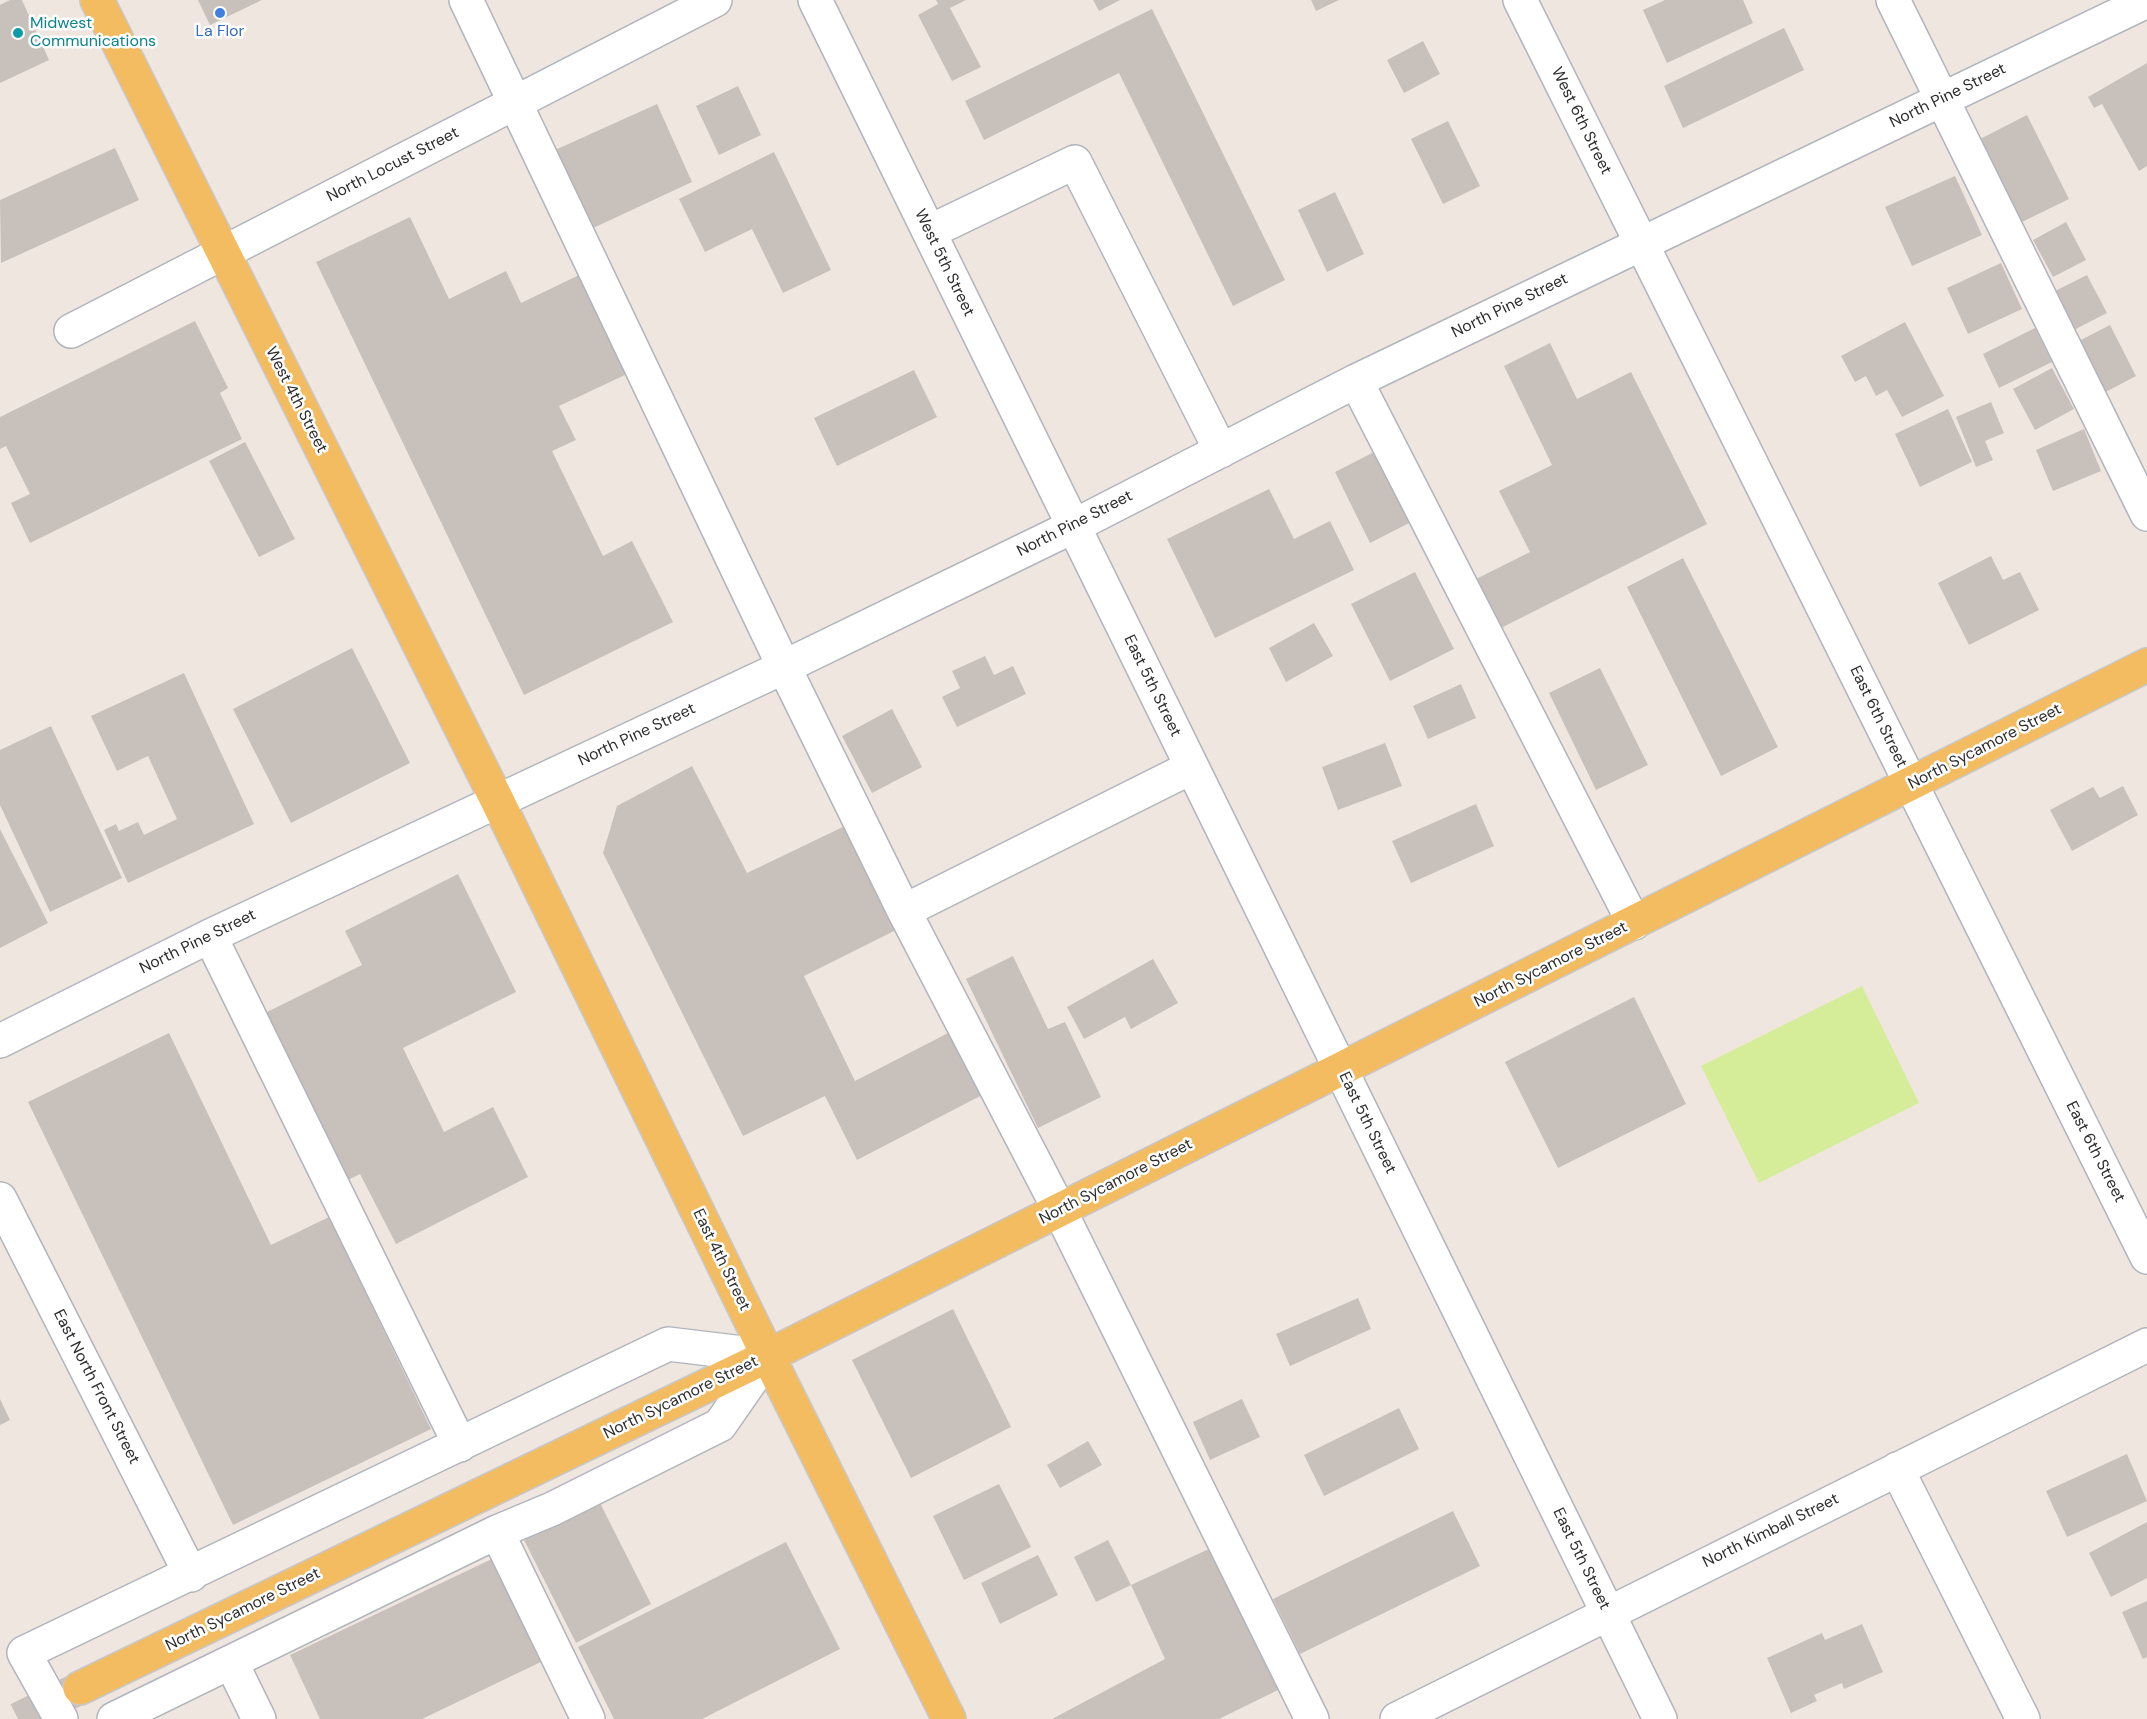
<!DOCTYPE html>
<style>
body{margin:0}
canvas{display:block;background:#efe6e0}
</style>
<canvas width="2147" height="1719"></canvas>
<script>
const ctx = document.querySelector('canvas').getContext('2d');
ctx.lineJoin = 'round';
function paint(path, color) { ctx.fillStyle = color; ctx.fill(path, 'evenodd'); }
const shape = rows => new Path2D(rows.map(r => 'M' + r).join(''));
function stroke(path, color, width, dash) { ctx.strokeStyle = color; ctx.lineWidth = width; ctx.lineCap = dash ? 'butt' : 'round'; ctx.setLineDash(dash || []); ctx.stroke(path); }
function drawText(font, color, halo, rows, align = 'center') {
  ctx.font = font + ' "DM Sans",sans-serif'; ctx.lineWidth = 5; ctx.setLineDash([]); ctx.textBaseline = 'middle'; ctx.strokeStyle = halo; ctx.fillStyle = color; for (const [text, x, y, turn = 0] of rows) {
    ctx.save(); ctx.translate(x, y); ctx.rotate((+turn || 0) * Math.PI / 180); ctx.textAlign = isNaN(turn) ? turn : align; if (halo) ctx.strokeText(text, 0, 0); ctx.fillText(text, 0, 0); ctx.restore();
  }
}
paint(shape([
 [1862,986,1919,1103,1759,1183,1701,1066]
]), '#d5ed98');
paint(shape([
 [10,0,22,0,49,60,0,83,0,5],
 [198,0,262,0,210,25],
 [936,0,966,0,950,8,981,67,952,81,918,15,938,4],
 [1093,0,1120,0,1099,11],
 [1311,0,1339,0,1316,11],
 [1665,0,1743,0,1753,23,1667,63,1643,10],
 [1152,9,1285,280,1233,306,1119,73,984,140,965,101],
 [1784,28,1804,70,1683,128,1664,86],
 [1423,41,1440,74,1404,93,1387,60],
 [2147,63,2147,166,2139,171,2102,104,2094,108,2088,97],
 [738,86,761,135,719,155,696,106],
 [657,104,692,182,591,229,555,150],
 [2027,115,2069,199,2022,222,1980,139],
 [1448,121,1480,186,1443,204,1411,139],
 [115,148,139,200,1,263,0,200],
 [774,152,831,270,783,293,752,229,705,252,679,199],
 [1955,176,1982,235,1912,266,1885,207],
 [1335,192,1364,254,1327,272,1298,210],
 [410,217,449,299,506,271,521,303,579,275,627,374,559,406,576,440,552,451,603,556,632,541,673,622,524,695,316,262],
 [2066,222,2086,260,2053,277,2033,240],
 [2001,263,2022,309,1968,334,1947,288],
 [2087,275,2107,313,2068,333,2049,294],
 [195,321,228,388,220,393,242,439,30,543,11,503,30,494,6,446,0,449,0,417],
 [1905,322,1944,396,1902,417,1887,390,1876,396,1866,376,1855,382,1841,356],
 [2110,325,2136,376,2100,395,2073,344],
 [2035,328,2052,362,1999,388,1983,354],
 [1550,343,1577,399,1631,372,1707,524,1501,628,1476,579,1530,552,1499,491,1552,465,1504,366],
 [2052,368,2074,409,2035,430,2013,389],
 [914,370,937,417,837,466,814,418],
 [1991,402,2004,433,1985,441,1993,460,1976,467,1956,417],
 [1948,409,1972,462,1920,487,1895,434],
 [2084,429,2101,471,2053,491,2036,450],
 [245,442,295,539,259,557,209,461],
 [1380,449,1415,520,1370,543,1335,472],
 [1269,489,1294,539,1330,521,1354,570,1215,638,1167,539],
 [1991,556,2003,580,2020,572,2039,610,1969,645,1938,583],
 [1683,558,1778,747,1721,776,1627,587],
 [1415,572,1454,649,1390,681,1351,604],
 [1314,623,1333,656,1286,682,1269,648],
 [352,648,410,763,291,823,233,709],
 [985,656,994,675,1013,666,1026,694,957,727,942,697,960,688,952,671],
 [1600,668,1648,765,1596,790,1549,693],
 [184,673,254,824,128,883,104,830,116,824,119,831,138,822,144,835,177,819,148,756,117,771,91,716],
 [1461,684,1476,718,1428,739,1413,706],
 [892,709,922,767,872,793,842,736],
 [51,726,122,878,50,912,0,805,0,750],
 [1385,743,1402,786,1338,810,1322,767],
 [692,766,747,873,849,824,900,928,804,976,855,1081,954,1030,986,1093,857,1160,825,1096,743,1136,603,853,617,806],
 [2123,786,2138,815,2072,851,2050,810,2093,787,2100,798],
 [1476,804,1494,846,1411,883,1392,841],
 [0,829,48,923,0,948],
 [458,874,516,992,403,1048,444,1132,493,1107,528,1177,396,1244,360,1174,348,1180,265,1013,362,965,345,931],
 [1013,956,1048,1029,1065,1022,1101,1097,1038,1128,966,979],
 [1153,959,1178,1003,1131,1029,1125,1017,1084,1039,1067,1007],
 [1634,997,1686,1104,1558,1168,1505,1062],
 [169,1033,271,1245,329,1217,431,1429,233,1525,28,1102],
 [1358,1298,1371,1329,1290,1366,1276,1334],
 [953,1309,1011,1427,911,1478,852,1360],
 [0,1399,10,1420,0,1425],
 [1242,1399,1260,1437,1210,1460,1193,1422],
 [1399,1408,1419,1449,1324,1496,1304,1455],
 [1088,1441,1102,1465,1060,1488,1047,1465],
 [2127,1454,2147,1501,2067,1537,2046,1491],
 [999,1484,1031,1547,964,1580,933,1516],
 [599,1501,651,1604,576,1643,524,1540],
 [1453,1511,1480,1566,1300,1654,1273,1599],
 [2147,1522,2147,1578,2111,1597,2089,1553],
 [1108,1540,1131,1585,1096,1602,1074,1557],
 [786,1542,840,1649,702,1719,614,1719,578,1647],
 [1211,1548,1278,1690,1219,1719,1052,1719,1165,1659,1131,1585],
 [1038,1555,1058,1595,1000,1624,981,1583],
 [496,1557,545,1660,422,1719,320,1719,290,1655],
 [2147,1601,2147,1657,2143,1659,2122,1612],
 [1862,1624,1883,1672,1844,1689,1842,1683,1814,1695,1817,1701,1791,1713,1767,1658,1822,1633,1825,1640]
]), '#c8c1bb');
stroke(shape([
 [18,1719,76,1690]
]), '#c8c1bc', 33, [33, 16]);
const minor = shape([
 [466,0,784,667,904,911,1060,1211,1312,1719],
 [815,0,1660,1719],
 [1520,0,2147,1257],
 [1893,0,2147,514],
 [929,232,1075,162,1221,451],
 [71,331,715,0],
 [1356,381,1634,923],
 [904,911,1192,767],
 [210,936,460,1445],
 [0,1041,210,936,784,667,1074,526,1356,381,2147,1],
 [0,1199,191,1575],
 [1897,1469,2023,1719],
 [497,1532,588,1719],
 [231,1662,259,1719],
 [61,1719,24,1653,668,1344,768,1356,720,1425,552,1509,497,1532,114,1719],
 [1397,1719,2147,1345]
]);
const major = shape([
 [97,0,497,800,768,1356,949,1719],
 [80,1688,768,1356,2147,665]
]);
stroke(minor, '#b0b5bd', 36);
stroke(major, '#c8c8c8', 36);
stroke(minor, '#fff', 33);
stroke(major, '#f4bc60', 33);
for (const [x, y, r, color] of [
 [220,13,6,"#3f7fe0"],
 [18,33,6,"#0f9aa8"]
]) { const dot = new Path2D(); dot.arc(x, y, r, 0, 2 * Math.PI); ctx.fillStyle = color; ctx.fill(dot); stroke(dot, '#fff', 2); }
drawText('16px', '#0d838f', '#fff', [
 ["Midwest",30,24],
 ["Communications",30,42]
], 'left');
drawText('16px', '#366cbe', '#fff', [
 ["La Flor",220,32]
]);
drawText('16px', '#2d2d2d', '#fff', [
 ["North Pine Street",1948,96,-26],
 ["West 6th Street",1581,121,64],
 ["North Locust Street",393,165,-27],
 ["West 5th Street",944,263,64],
 ["North Pine Street",1510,306,-26],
 ["West 4th Street",296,400,63],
 ["North Pine Street",1075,524,-27],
 ["East 5th Street",1152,686,64],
 ["East 6th Street",1878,717,64],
 ["North Pine Street",637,735,-25],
 ["North Sycamore Street",1985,747,-27],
 ["North Pine Street",198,942,-26],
 ["North Sycamore Street",1551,965,-27],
 ["East 5th Street",1367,1123,64],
 ["East 6th Street",2095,1152,63],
 ["North Sycamore Street",1116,1182,-27],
 ["East 4th Street",721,1260,64],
 ["East North Front Street",96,1387,63],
 ["North Sycamore Street",681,1398,-26],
 ["North Kimball Street",1771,1531,-26],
 ["East 5th Street",1581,1559,64],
 ["North Sycamore Street",243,1610,-26]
]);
</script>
